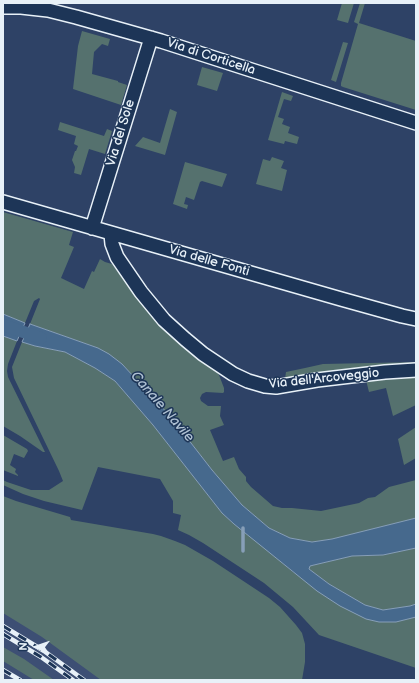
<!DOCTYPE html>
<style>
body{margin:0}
#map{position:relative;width:419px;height:683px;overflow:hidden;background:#2e4266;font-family:"Balsamiq Sans",sans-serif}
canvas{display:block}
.frame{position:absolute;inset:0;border:4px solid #e8f1f8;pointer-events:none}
.north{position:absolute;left:16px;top:627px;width:40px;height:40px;-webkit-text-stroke:3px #1d3557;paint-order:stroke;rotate:272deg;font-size:11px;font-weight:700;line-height:16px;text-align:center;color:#e8f1f8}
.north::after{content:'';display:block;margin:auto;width:14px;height:18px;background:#e8f1f8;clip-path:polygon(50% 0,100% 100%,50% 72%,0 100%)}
</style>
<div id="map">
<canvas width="419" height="683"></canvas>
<div class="frame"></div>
<div class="north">N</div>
</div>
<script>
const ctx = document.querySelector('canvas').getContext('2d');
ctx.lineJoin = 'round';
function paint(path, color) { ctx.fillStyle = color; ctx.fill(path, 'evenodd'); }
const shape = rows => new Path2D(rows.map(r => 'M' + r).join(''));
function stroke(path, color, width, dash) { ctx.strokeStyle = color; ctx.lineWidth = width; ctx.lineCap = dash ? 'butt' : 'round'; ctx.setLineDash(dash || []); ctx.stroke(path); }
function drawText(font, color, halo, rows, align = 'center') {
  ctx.font = font + ' "Balsamiq Sans",sans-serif'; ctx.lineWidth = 3; ctx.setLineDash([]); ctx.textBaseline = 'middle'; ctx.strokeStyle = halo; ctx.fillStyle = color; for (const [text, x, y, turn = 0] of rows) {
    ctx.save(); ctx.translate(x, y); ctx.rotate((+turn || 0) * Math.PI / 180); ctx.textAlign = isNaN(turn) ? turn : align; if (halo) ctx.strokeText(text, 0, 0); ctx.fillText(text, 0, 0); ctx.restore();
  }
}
paint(shape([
 [3,607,106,680,3,680]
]), '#3d4f74');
paint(shape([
 [342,3,354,3,348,23,337,20],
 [360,3,365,3,359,23,416,41,416,110,343,87,341,86,341,83,358,24,354,22],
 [82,31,110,39,108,46,102,44,94,52,92,74,118,81,118,82,127,85,121,105,73,89,78,46],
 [343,42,348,43,336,82,331,80],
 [202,67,223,73,217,91,197,85],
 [282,92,293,96,291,101,284,99,278,117,284,119,282,124,290,127,288,133,299,137,297,144,285,141,284,144,268,140],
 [170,109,177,112,165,155,135,146,143,137,160,143],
 [60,122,104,136,107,129,112,131,105,154,89,149,81,175,74,173,75,167,72,160,75,151,76,151,78,146,74,144,76,136,58,130],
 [272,157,284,161,281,168,287,170,282,191,256,184,263,159,270,161],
 [185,162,227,174,222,187,202,181,200,182,194,200,186,197,184,204,188,205,187,209,173,204],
 [3,212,73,232,69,245,74,247,61,278,84,289,92,271,94,272,100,259,105,262,112,264,144,307,168,333,217,372,219,375,224,388,224,392,223,393,206,392,202,394,200,398,201,401,208,406,221,406,220,416,224,425,210,430,223,461,234,457,239,469,246,477,246,481,251,487,273,506,282,508,292,508,321,511,359,503,368,498,375,497,389,487,416,480,416,518,332,539,312,542,290,538,269,528,242,505,212,470,170,416,122,364,98,348,30,324,40,299,39,298,34,301,25,323,3,314],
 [3,336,17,341,8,364,7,371,8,377,45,452,43,452,20,436,3,426],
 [22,342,35,346,65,352,95,368,115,381,153,425,222,513,234,524,265,548,293,572,396,622,416,617,416,668,319,635,293,607,264,583,203,543,189,535,178,530,181,515,173,513,173,501,160,479,98,467,82,510,44,501,23,494,3,485,3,480,7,482,31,490,49,490,63,481,59,471,14,378,12,367],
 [416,362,416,364,368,367,318,373,285,379,286,372,305,368,323,364],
 [416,376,416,405,393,416,386,388,369,392,366,380],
 [416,427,416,458,404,465,398,439],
 [3,435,27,449,28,451,24,458,14,454,10,465,16,469,15,472,18,475,18,476,3,470],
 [3,496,16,501,70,517,71,520,153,534,161,536,175,541,185,545,213,561,269,598,280,607,296,625,302,633,305,644,305,662,302,680,101,680,42,637,3,613],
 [416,548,416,604,410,606,383,610,365,605,329,584,309,569,310,566,314,565,352,556,383,555],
 [3,647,24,659,54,680,34,680,3,661]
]), '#55716e');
const water = shape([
 [3,314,25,323,17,341,3,336,3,314],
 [30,324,98,348,109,354,122,364,170,416,212,470,242,505,269,528,290,538,312,542,332,539,416,518,416,548,383,555,352,556,314,565,310,566,309,569,329,584,365,605,383,610,410,606,416,604,416,617,396,622,379,622,366,619,340,606,317,591,234,524,222,513,153,425,115,381,95,368,65,352,35,346,22,342,30,324]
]);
paint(water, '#46698d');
stroke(water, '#879fb8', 1);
stroke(shape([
 [243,528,243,551]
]), '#879fb8', 3.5);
stroke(shape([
 [3,325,41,338]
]), '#46698d', 12);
const street = shape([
 [3,7,21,7,48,10,76,17,161,41,416,123],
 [3,202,341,299,402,316,416,319],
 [92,228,151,38],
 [111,234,112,244,117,257,141,292,164,320,185,339,203,354,233,374,248,381,265,386,276,387,317,380,385,372,416,370]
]);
stroke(street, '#e8f1f8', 16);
stroke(street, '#1d3557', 13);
const rail = shape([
 [3,626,44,651,84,680],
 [3,634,41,657,73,680],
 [3,670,20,680]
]);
stroke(rail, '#e8f1f8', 4.5);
stroke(rail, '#1d3557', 3, [9]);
drawText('13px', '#e8f1f8', '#1d3557', [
 ["Via di Corticella",211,57,18],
 ["Via del Sole",121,133,-73],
 ["Via delle Fonti",209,261,16],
 ["Via dell'Arcoveggio",324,379,-6]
]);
drawText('italic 14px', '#afc1d3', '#1d3557', [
 ["Canale Navile",162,407,49]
]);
</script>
